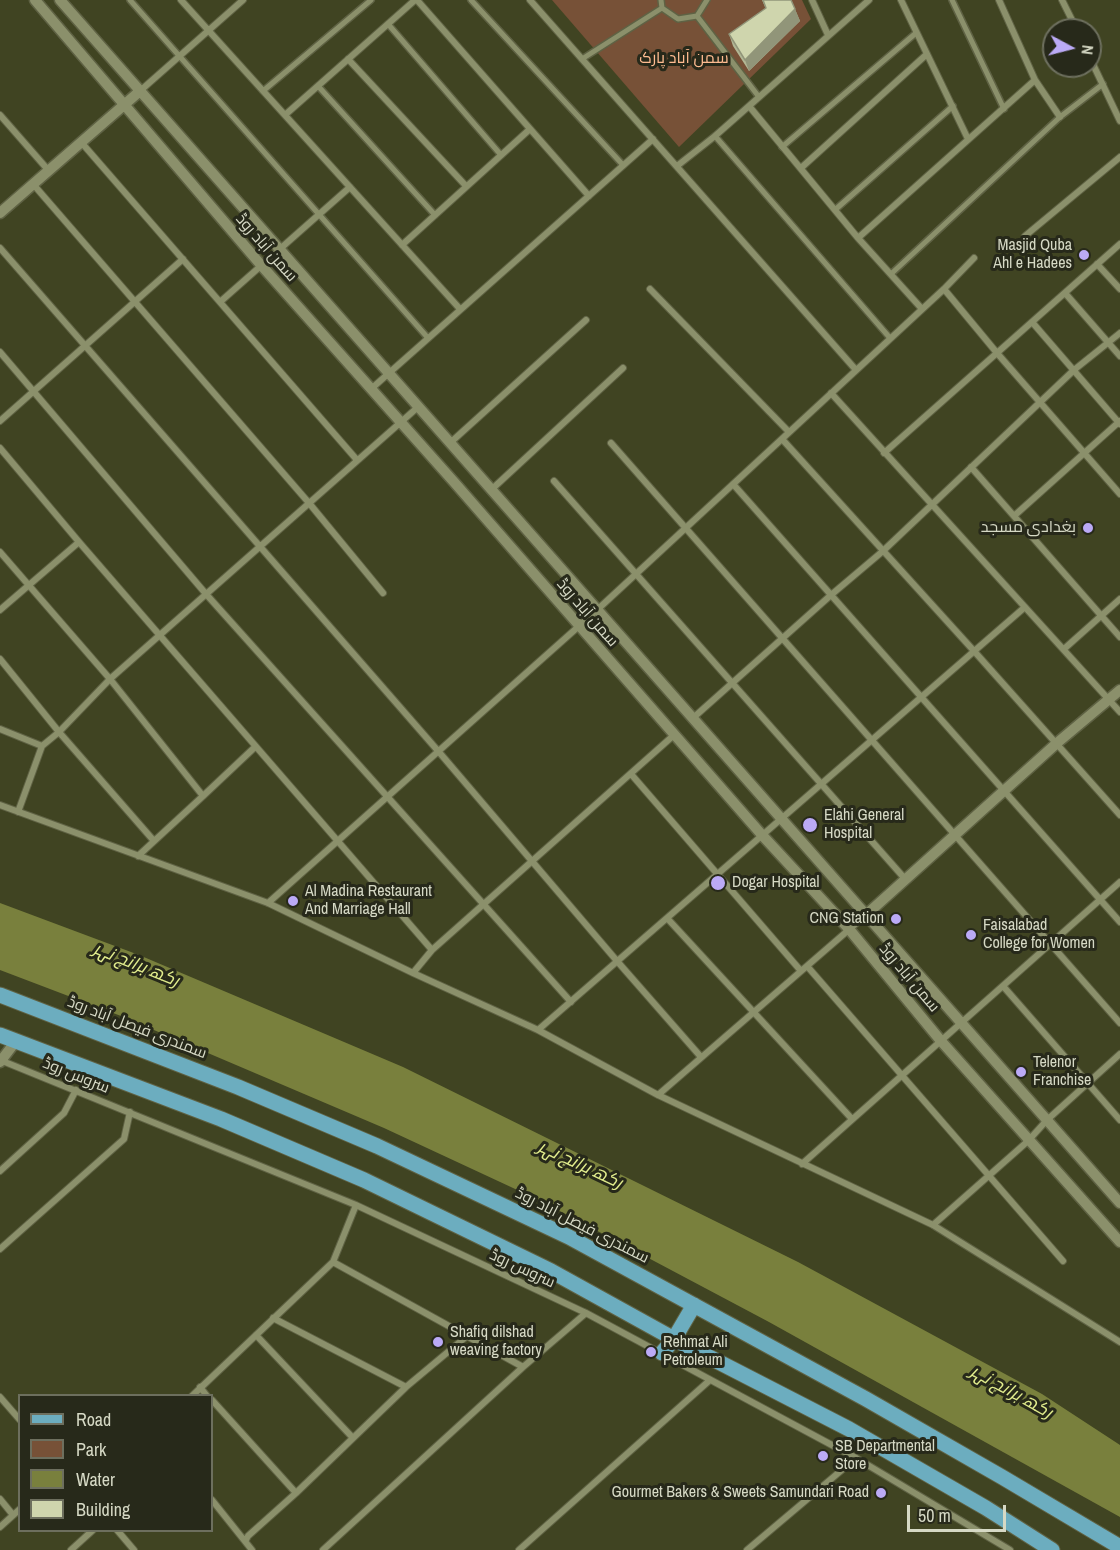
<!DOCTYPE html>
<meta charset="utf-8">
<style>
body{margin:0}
#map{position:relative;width:1120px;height:1550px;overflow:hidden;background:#404422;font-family:"Archivo Narrow",sans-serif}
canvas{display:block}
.legend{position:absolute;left:18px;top:1394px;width:195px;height:138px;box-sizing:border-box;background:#27291a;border:2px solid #6d6f5e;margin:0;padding:8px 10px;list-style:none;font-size:18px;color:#d6d9c5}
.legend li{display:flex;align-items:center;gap:12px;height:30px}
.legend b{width:30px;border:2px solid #6d6f5e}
.north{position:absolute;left:1042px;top:18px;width:60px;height:60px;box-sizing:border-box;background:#27291a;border:2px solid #6d6f5e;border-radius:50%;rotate:97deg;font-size:16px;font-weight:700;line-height:24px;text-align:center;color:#d6d9c5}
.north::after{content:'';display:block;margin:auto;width:21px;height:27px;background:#bbaaf6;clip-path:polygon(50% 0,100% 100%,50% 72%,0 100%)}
.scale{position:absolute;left:907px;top:1505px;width:99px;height:27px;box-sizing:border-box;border:3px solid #d6d9c5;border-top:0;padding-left:8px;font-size:18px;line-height:21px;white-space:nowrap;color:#d6d9c5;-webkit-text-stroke:4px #27291a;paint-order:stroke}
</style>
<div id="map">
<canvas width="1120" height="1550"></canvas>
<ul class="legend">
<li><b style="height:8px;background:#6cadbf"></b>Road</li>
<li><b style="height:16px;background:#775137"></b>Park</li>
<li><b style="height:16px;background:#79803d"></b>Water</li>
<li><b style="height:16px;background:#cfd5ad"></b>Building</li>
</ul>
<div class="north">N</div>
<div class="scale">50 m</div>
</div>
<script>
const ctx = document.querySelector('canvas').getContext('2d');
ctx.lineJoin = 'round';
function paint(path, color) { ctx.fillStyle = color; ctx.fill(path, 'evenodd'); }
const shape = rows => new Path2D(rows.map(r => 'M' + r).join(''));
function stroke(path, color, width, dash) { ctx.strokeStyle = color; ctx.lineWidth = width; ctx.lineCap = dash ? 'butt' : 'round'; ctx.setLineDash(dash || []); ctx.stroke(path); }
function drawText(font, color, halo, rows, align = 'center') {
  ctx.font = font + ' "Archivo Narrow",Cairo,sans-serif'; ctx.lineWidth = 6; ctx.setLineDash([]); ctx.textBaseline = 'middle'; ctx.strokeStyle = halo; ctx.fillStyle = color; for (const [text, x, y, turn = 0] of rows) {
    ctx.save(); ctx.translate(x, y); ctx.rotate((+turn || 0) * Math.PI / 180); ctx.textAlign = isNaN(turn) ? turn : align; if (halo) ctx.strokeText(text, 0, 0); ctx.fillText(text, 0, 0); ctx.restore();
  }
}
paint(shape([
 [552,0,802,0,811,19,679,147]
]), '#775137');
paint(shape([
 [0,903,139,955,403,1067,798,1262,1042,1394,1120,1445,1120,1517,769,1322,541,1201,384,1128,121,1016,0,970]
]), '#79803d');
const pedestrian = shape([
 [130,0,428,338],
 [471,0,623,165],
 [661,0,662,8,678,19,697,16,707,0],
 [952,0,1004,109],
 [697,16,759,97],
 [388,24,501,155],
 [582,59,662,8],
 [318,86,435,215],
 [263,91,371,0],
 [715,136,890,338],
 [782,147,916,33],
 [836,209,953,106],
 [891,274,1060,117,1103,84]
]);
const minor = shape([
 [181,0,460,309],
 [417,0,589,196],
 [530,0,856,370],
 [812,0,828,35],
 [901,0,968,139],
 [999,0,1035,80,1060,117],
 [1062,0,1077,30],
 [1090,58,1120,121],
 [348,59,466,186],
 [140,91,243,0],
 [749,106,858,238,922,309],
 [0,115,49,171],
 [285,115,415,0],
 [81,142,357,460],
 [677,166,715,136,869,0],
 [801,168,927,54],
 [33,184,309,503,383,593],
 [1025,236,1120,157],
 [858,238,1035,80],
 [402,245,530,129],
 [0,248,439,752,617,961,701,1057],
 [1097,264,1120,289],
 [650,289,789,432],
 [944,289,997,353,1120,494],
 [1065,293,1120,356],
 [220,302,350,187],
 [1032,322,1120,424],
 [0,352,206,594,571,1002],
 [371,389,653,139],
 [831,393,1120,712],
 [0,421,183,259],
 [782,439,974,651,1120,815],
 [450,443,586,320],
 [611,443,1120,1023],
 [0,448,79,542,432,950],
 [884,453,1120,244],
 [971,467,1120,637],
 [554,481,906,880],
 [733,484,1120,922],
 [491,490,623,368],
 [1014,516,1120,421],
 [0,552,110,679,203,796,255,747],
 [0,610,79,542],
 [1064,649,1120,599],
 [0,659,59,732,154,841],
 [693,718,831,595,883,551,1074,370,1120,333],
 [0,729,42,746],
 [631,774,801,971],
 [0,805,268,903,413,973,538,1030,658,1095,933,1225,1120,1342],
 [18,812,42,746,59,732,110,679,418,407],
 [138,856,203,796],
 [268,903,597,610,944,289,974,258],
 [667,918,852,1119],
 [807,966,1063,1261],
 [413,973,432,950,674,735],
 [1003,986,1120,1120],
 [538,1030,1025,607],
 [0,1060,356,1205,586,1313,856,1458,1010,1550],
 [658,1095,867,914],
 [802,1164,1120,882],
 [0,1171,64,1113,76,1090],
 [933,1225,1028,1141,1047,1120,1120,1054],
 [0,1249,124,1139,130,1112],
 [333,1262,523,1367],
 [273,1318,406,1387],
 [256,1335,353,1438],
 [200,1387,207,1396],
 [192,1396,333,1262,356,1205],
 [0,1397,20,1420],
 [212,1400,296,1493],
 [0,1499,13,1515],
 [212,1500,252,1550],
 [0,1527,20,1509],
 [117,1530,134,1550],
 [246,1540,248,1536,296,1493,406,1387,467,1336],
 [71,1550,93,1530],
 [323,1550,523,1367,586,1313],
 [519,1550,710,1380],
 [747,1550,856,1458]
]);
const tertiary = shape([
 [35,0,261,265,454,482,762,835,849,929,941,1041,1120,1242],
 [60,0,1120,1203],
 [0,213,140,91],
 [867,914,1057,743,1120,690],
 [0,1062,16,1041]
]);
const primary = shape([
 [0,995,238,1087,377,1146,569,1237,866,1399,1002,1477,1120,1547],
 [0,1035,221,1119,364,1180,551,1271,674,1339,849,1429,986,1508,1052,1550],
 [662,1353,674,1339,694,1305]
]);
stroke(pedestrian, '#5f6244', 8);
stroke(minor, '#5f6244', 8);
stroke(tertiary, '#5f6244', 13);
stroke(primary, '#5f6244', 17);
stroke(pedestrian, '#8b906b', 5);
stroke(minor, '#8b906b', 6);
stroke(tertiary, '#8b906b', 10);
stroke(primary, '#6cadbf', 15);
paint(shape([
 [762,0,791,0,800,21,749,71,733,46,729,34,766,9]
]), '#b2b795');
paint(shape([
 [795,9,800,21,749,71,745,60]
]), '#919579');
const building = shape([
 [763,0,791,0,795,9,745,60,729,34,766,8,763,0]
]);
paint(building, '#cfd5ad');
stroke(building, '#919579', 1.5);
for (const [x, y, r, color] of [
 [1084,255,6,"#bbaaf6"],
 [1088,528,6,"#bbaaf6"],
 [810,825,8,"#bbaaf6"],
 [718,883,8,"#bbaaf6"],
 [293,901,6,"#bbaaf6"],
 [896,919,6,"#bbaaf6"],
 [971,935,6,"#bbaaf6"],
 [1021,1072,6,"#bbaaf6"],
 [438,1342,6,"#bbaaf6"],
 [651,1352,6,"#bbaaf6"],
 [823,1456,6,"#bbaaf6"],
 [881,1493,6,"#bbaaf6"]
]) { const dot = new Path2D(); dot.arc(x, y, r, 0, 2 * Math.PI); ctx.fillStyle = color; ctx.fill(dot); stroke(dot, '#27291a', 2); }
drawText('16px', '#ffbc91', '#27291a', [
 ["سمن آباد پارک",684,59]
]);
drawText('16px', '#d6d9c5', '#27291a', [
 ["Masjid Quba",1072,246,"right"],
 ["Ahl e Hadees",1072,264,"right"],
 ["بغدادی مسجد",1076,528,"right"],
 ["Elahi General",824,816],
 ["Hospital",824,834],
 ["Dogar Hospital",732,883],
 ["Al Madina Restaurant",305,892],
 ["And Marriage Hall",305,910],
 ["CNG Station",884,919,"right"],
 ["Faisalabad",983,926],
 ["College for Women",983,944],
 ["Telenor",1033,1063],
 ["Franchise",1033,1081],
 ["Shafiq dilshad",450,1333],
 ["weaving factory",450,1351],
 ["Rehmat Ali",663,1343],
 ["Petroleum",663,1361],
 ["SB Departmental",835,1447],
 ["Store",835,1465],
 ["Gourmet Bakers & Sweets Samundari Road",869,1493,"right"]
], 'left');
drawText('16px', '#d6d9c5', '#27291a', [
 ["سمن آباد روڈ",266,248,49],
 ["سمن آباد روڈ",587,613,49],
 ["سمن آباد روڈ",909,978,50],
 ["سمندری فیصل آباد روڈ",137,1028,21],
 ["سروس روڈ",76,1076,22],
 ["سمندری فیصل آباد روڈ",582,1226,27],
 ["سروس روڈ",522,1269,25]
]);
drawText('italic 18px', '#e2ed8d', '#27291a', [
 ["رکھ برانچ نہر",136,965,22],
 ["رکھ برانچ نہر",580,1165,25],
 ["رکھ برانچ نہر",1011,1392,29]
]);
</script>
